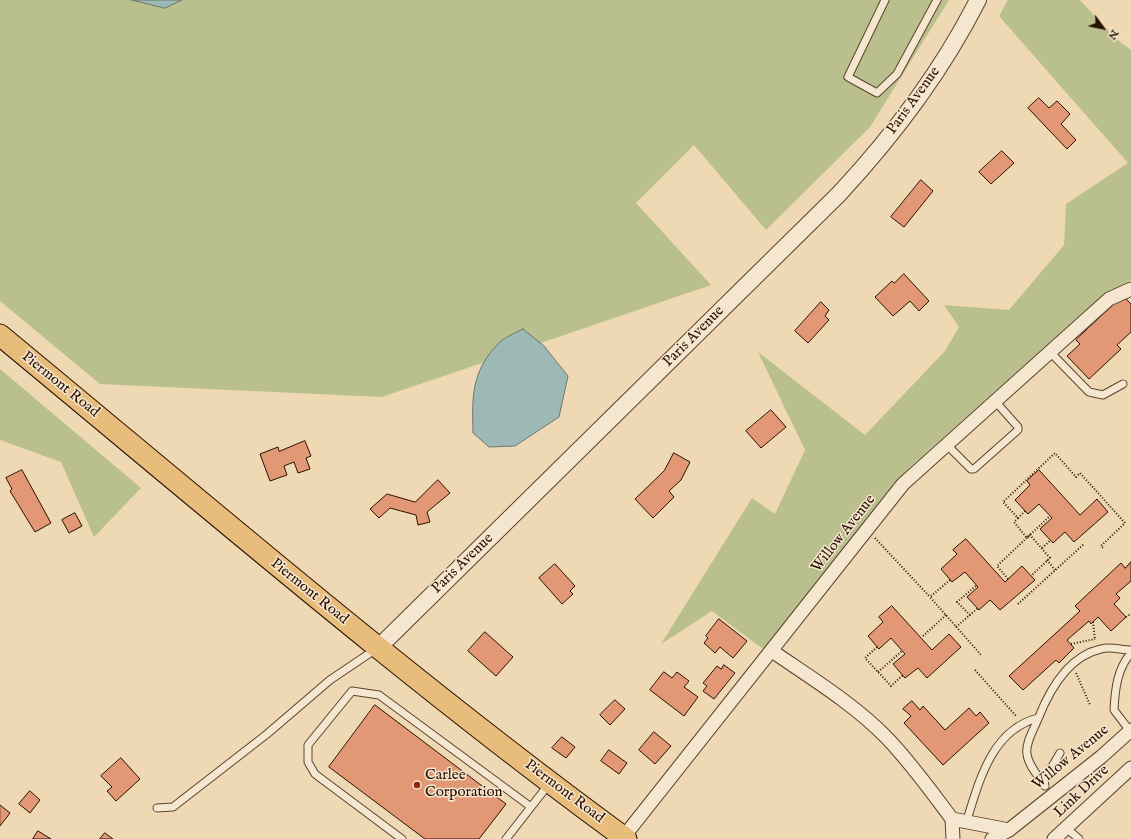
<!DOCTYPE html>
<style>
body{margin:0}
#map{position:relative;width:1131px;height:839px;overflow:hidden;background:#efd9b5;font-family:"IM FELL English",serif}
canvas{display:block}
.north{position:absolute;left:1083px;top:8px;width:40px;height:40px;-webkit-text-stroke:3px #f5e6cf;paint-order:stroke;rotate:123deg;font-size:11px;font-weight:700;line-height:16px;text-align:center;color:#2a1102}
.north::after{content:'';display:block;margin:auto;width:14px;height:18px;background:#2a1102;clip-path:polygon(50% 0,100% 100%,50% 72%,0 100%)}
</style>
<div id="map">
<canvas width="1131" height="839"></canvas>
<div class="north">N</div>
</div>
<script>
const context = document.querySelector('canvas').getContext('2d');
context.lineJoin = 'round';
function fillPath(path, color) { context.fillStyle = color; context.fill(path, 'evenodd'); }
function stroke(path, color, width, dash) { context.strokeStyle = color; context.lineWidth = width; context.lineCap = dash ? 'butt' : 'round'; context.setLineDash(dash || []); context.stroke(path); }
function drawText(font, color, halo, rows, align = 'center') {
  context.font = font + ' "IM FELL English",serif'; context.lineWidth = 3; context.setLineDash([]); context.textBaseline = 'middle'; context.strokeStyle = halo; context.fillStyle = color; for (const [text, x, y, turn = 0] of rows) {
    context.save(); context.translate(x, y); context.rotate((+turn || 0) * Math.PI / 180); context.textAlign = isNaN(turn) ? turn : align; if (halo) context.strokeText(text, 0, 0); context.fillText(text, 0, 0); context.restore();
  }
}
fillPath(new Path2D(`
 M 0,0 L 949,0 L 870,127 L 766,230 L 694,145 L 636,203 L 711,285 L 382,397 L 100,384 L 0,301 Z
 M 1008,0 L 1080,0 L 1115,38 L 1131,50 L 1131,280 L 1089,307 L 909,468 L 770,654 L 712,611 L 661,644 L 752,498 L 775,514 L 805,450 L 758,352 L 865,435 L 945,351 L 959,327 L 944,305 L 1009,310 L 1064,245 L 1066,204 L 1128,163 L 999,16 Z
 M 0,369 L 141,488 L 94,537 L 61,462 L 0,440 Z`), '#b9bf8d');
const water = new Path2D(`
 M 132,0 L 182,0 L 165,8 Z
 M 523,329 L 544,346 L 568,376 L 559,417 L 515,446 L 489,447 L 473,433 C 472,397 471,371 499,343 C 505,337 515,333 523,329 Z`);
fillPath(water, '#9cb9b6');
stroke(water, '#6e766e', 1);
const building = new Path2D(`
 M 1039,98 L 1049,108 L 1057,101 L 1070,114 L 1061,124 L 1076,140 L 1067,149 L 1028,108 Z
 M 1002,151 L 1014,163 L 991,184 L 979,172 Z
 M 921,180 L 933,191 L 904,227 L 891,217 Z
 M 904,274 L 929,301 L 919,311 L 910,301 L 893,316 L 875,297 L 892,281 L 894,283 Z
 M 1123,296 L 1131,304 L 1131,332 L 1117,345 L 1121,349 L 1089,379 L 1067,356 L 1080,344 L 1076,340 Z
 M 821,302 L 829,310 L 825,316 L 829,320 L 808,343 L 795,331 Z
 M 771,410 L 786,427 L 761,448 L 746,431 Z
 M 305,441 L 311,456 L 306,458 L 310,469 L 298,473 L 294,462 L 284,466 L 287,475 L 270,481 L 260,454 L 278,447 L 279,451 Z
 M 674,453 L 690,462 L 681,480 L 669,491 L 674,497 L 653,518 L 635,499 L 664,471 Z
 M 22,470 L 51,523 L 35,532 L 10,491 L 12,489 L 6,478 Z
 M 1039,470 L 1080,515 L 1097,499 L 1108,512 L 1074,542 L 1065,532 L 1053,543 L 1040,529 L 1052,518 L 1039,504 L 1028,514 L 1015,500 L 1030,485 L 1027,481 Z
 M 438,480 L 450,493 L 427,512 L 430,522 L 418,525 L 416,515 L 390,508 L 379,518 L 370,509 L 387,494 L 415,502 Z
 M 75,513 L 82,526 L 69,533 L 62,520 Z
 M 966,539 L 1005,582 L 1022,566 L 1035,580 L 1000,610 L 990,600 L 979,610 L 967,597 L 978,587 L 965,572 L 952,582 L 941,569 L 957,554 L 953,550 Z
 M 1131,562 L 1131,581 L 1116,594 L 1120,598 L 1114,604 L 1126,617 L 1111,631 L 1098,617 L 1091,624 L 1089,621 L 1067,640 L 1074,648 L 1059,663 L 1056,660 L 1023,690 L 1009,676 L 1080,611 L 1075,606 L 1121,563 L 1125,568 Z
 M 555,564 L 575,586 L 570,591 L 573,594 L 562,604 L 539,578 Z
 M 892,606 L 932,650 L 949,634 L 961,647 L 927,678 L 918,668 L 905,678 L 893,664 L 905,654 L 891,638 L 879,649 L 868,636 L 883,622 L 879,617 Z
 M 719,619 L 747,641 L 733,658 L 720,647 L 715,653 L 704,643 L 708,638 L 706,636 Z
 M 485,632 L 513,657 L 496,676 L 468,651 Z
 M 724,665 L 735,673 L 714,699 L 703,691 L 707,686 L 703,683 L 717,666 L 721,669 Z
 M 664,672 L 672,678 L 677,672 L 689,681 L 684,687 L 698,697 L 684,716 L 650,690 Z
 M 615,700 L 625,709 L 610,725 L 600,715 Z
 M 912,701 L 920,710 L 923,706 L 945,730 L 969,708 L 976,716 L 980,712 L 989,723 L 943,765 L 904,723 L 911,716 L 903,709 Z
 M 375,705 L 506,804 L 479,839 L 425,839 L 329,767 Z
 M 654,732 L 671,746 L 655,764 L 639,750 Z
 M 562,737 L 575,747 L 566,758 L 552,748 Z
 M 609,750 L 627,763 L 619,774 L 601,761 Z
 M 121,758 L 140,779 L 116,801 L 107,791 L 112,787 L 101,776 Z
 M 30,791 L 40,800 L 30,813 L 19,804 Z
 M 0,805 L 10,813 L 0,826 Z
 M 38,831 L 51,839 L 33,839 Z
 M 105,833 L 113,839 L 100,839 Z`);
fillPath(building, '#e29875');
stroke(building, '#2a1102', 1);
const service = new Path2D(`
 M 885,0 L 848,77 L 877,93 L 897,74 L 937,0
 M 1050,352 L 1089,392 L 1103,395 L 1123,384
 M 947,445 L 971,469 L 974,469 L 1018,430 L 1018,427 L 995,401
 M 1130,731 L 1114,710 C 1115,690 1117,669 1131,653
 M 1045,786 C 1039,777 1028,765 1027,754 C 1025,743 1034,729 1038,719 C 1049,691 1068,656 1101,649 C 1110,646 1121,650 1131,650
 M 1045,786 L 1044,780 L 1060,753
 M 157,808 L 173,807 L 267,734 L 330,680 L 376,649
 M 966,823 C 979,782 991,730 1038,718
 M 1066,828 L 1079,839
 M 402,839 L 315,774 L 308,762 L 308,745 L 352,691 L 379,695 L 531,807
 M 506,839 L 549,784`);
const minor = new Path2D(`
 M 772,651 C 811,678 854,704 887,738 C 911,763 931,791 952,819 L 1009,830
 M 952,819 L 953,839
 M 622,839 L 903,484 L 1109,299 L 1131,289
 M 992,839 L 1009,830 L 1101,757 L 1131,730
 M 1054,839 L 1131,768`);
const tertiary = new Path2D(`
 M 378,648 L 839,194 C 893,136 942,71 978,0`);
const primary = new Path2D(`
 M 0,335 C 207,506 410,681 626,839`);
stroke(service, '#5b432f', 9);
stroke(minor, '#5b432f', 15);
stroke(tertiary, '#5b432f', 18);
stroke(primary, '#2a1102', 23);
stroke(new Path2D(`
 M 1025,511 L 1018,518 L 1003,502 L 1055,453 L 1076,477 L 1080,473 L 1125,523 L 1101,546 L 1103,548
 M 1018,518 L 1014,522 L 1027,538 L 1030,535 L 1050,558 L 1031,576
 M 875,538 L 930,597
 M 1042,548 L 1051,540
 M 1047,560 L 1055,570
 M 1008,579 L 997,566 L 1050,516
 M 950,580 L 930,597 L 982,656
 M 1018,604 L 1084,544
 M 970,615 L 957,602 L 977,585
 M 1126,617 L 1131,614
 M 1093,622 L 1095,640
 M 956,627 L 978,608
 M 923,636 L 946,615
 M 1071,644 L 1095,639
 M 877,647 L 865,658 L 891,686 L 903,675
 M 975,670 L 1017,717
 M 878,672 L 902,651
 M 1076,673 L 1090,705`), '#2a1102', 2, [1, 2]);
stroke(service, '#f5e6cf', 7);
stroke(minor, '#f5e6cf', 13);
stroke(tertiary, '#f5e6cf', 16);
stroke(primary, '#e8bc7a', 21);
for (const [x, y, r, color] of [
 [417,785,4,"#8f2418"]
]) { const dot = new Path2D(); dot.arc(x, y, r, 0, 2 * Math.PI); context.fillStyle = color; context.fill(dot); stroke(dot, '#f5e6cf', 1.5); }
drawText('15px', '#2a1102', '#f5e6cf', [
 ["Paris Avenue",914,101,-54],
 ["Paris Avenue",694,337,-45],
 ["Piermont Road",60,385,39],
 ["Willow Avenue",844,534,-52],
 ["Paris Avenue",463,564,-44],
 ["Piermont Road",309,592,39],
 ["Willow Avenue",1071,758,-39],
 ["Piermont Road",564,792,37],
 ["Link Drive",1082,792,-43]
]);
drawText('15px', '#2a1102', '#f5e6cf', [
 ["Carlee",425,776],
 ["Corporation",425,793]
], 'left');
</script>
